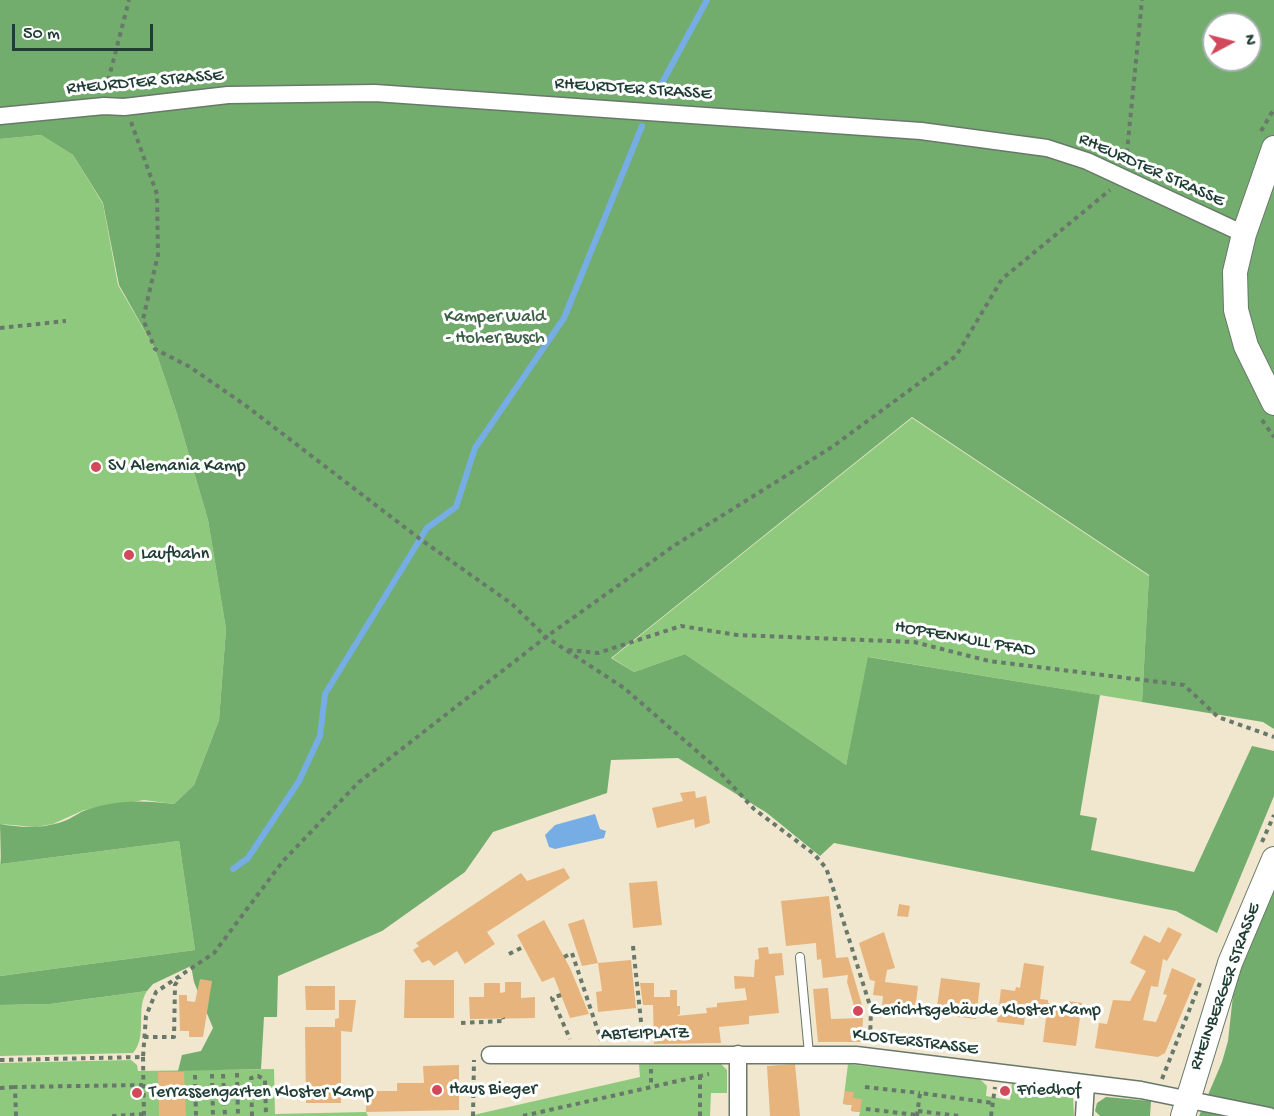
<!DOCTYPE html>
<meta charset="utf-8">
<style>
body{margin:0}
#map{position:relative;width:1274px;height:1116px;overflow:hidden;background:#f0e7ce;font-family:"Gochi Hand",sans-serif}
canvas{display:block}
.north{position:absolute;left:1202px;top:12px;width:60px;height:60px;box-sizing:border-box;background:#fff;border:2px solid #a5b1ae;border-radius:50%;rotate:83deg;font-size:16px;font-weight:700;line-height:24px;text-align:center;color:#1f3d34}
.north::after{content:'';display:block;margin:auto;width:21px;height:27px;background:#d1495b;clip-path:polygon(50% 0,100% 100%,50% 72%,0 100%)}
.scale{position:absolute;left:12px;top:24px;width:141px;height:27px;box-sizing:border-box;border:3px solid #1f3d34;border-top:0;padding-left:8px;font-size:18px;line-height:21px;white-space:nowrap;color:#1f3d34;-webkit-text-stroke:4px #fff;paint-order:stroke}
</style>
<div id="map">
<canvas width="1274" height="1116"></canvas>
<div class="north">N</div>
<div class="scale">50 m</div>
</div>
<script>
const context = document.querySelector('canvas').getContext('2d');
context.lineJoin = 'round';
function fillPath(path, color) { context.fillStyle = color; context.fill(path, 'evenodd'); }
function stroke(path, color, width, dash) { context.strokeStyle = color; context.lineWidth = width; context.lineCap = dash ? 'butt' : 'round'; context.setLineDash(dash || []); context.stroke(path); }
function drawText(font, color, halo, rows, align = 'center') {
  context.font = font + ' "Gochi Hand",sans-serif'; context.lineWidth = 6; context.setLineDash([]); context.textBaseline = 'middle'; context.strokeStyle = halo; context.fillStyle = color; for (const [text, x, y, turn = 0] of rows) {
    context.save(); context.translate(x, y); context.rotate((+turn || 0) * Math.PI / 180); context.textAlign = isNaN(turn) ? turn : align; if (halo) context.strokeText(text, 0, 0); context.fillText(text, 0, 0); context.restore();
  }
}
fillPath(new Path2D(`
 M 41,135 L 73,155 L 103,204 L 118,285 L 155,349 L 177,414 L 208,520 L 226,629 L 219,720 L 194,785 L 174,804 L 144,800 L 84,810 L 53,824 L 36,827 L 0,824 L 0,139 Z
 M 912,418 L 1149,576 L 1142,702 L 869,657 L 846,765 L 685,654 L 634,672 L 612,658 Z
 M 179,841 L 195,950 L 0,976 L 0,857 L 1,864 Z
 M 147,991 C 135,1009 148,1036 133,1053 L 0,1056 L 0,1005 L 50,1004 Z
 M 131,1060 L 137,1065 L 138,1071 L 274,1069 L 275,1114 L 366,1112 L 368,1116 L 0,1116 L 0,1063 Z
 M 720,1063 L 727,1070 L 727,1093 L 711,1093 L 710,1116 L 469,1116 L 640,1077 L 639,1064 Z
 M 848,1064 L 980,1079 L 987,1086 L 986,1096 L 1010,1100 L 1012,1083 L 1064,1089 L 1073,1095 L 1074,1116 L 859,1116 L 860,1112 L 851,1111 L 852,1105 L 843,1104 Z`), '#8fc97e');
fillPath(new Path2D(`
 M 0,0 L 1274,0 L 1274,729 L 1263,722 L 1142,702 L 1149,575 L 912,417 L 611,658 L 634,672 L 685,654 L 846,765 L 868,657 L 1100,695 L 1080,815 L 1097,818 L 1091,850 L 1194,872 L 1252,746 L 1274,751 L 1274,796 L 1217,933 L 1176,911 L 834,843 L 820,856 L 767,813 L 678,758 L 611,760 L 607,793 L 493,832 L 465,872 L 382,931 L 278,976 L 277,1017 L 264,1017 L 261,1069 L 178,1071 L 182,1055 L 201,1051 L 213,1028 L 194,982 L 191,966 L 153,984 L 147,991 L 50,1004 L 0,1005 L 0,976 L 195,950 L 179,841 L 1,864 L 0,824 C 23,828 47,829 69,819 C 75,816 80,812 86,810 C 116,800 143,800 174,804 L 194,785 L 219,720 L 226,629 L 208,520 L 177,414 L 155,349 L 119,285 L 103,203 L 73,155 L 41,135 L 0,139 ZM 1214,24 L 1250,24 L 1250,60 L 1214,60 Z
 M 1274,884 L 1274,1116 L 1199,1116 L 1222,1062 L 1228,1041 L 1234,986 Z
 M 1106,1097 L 1151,1101 L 1150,1116 L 1100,1116 L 1095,1111 L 1097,1103 Z`), '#73ad6d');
fillPath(new Path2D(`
 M 595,814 L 600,829 L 606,831 L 604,838 L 555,849 L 549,847 L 545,835 L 555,825 Z`), '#76ade5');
stroke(new Path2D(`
 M 656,94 L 707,0
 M 233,869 L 248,858 L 299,781 L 320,736 L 325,694 L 427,528 L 456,507 L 475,448 L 564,318 L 642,126`), '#76ade5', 6);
fillPath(new Path2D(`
 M 695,791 L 696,798 L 706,796 L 710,823 L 695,828 L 694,819 L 657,828 L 652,808 L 683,801 L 680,793 Z
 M 564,868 L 570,878 L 487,932 L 495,944 L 465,964 L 457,951 L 434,966 L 429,960 L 422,963 L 413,950 L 419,946 L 416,943 L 521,873 L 527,881 Z
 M 657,881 L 662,925 L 633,928 L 629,883 Z
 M 829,896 L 836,958 L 848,957 L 862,1005 L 854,1006 L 847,982 L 848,975 L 823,978 L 821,959 L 817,960 L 816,943 L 786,946 L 781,901 Z
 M 899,904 L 910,906 L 908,917 L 897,916 Z
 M 584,919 L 598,963 L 582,966 L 568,924 Z
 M 544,920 L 570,968 L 589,1014 L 570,1018 L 554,977 L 542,982 L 517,935 Z
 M 1168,927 L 1182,934 L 1167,961 L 1163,959 L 1158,987 L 1151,986 L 1143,1020 L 1156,1022 L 1167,995 L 1163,994 L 1172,968 L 1196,979 L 1165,1053 L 1158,1057 L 1095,1048 L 1099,1023 L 1107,1024 L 1113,1000 L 1130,1001 L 1146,971 L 1130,963 L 1144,935 L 1160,943 Z
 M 884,932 L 895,968 L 887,970 L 885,982 L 918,986 L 915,1011 L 882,1007 L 883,996 L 873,995 L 875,981 L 870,980 L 859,943 Z
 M 768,947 L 769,954 L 782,953 L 784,975 L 775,976 L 779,1013 L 749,1016 L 749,1024 L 719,1027 L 721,1043 L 654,1044 L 653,1005 L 643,1005 L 640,983 L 654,983 L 654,997 L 670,997 L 670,990 L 677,990 L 677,1006 L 680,1006 L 680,1014 L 677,1016 L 707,1013 L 706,1008 L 717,1007 L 717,1003 L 747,1000 L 745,988 L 735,989 L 734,976 L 754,977 L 755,960 L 759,959 L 758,948 Z
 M 631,960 L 636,1008 L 598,1012 L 596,992 L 602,991 L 598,963 Z
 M 1024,963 L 1044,966 L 1040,999 L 1048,1000 L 1048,1003 L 1067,1006 L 1067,1001 L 1082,1003 L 1076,1046 L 1043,1042 L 1046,1018 L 1025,1015 L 1024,1025 L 997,1022 L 1001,989 L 1015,991 L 1016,987 L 1020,988 Z
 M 941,978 L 980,983 L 976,1019 L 936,1014 Z
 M 200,979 L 212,981 L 203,1037 L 189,1037 L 189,1031 L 180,1031 L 179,995 L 187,995 L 187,1001 L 195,1002 Z
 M 405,980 L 454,980 L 454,1018 L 404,1018 Z
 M 505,982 L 521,982 L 521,998 L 535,997 L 535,1018 L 470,1019 L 469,997 L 484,997 L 484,983 L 500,983 L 500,993 L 505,992 Z
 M 305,986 L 335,986 L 335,1010 L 306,1010 Z
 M 828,988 L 831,1019 L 863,1018 L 862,1042 L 818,1042 L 813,989 Z
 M 339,1000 L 356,1000 L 352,1032 L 341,1031 L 341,1103 L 306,1103 L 305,1027 L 335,1027 L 335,1019 L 339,1018 Z
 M 795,1064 L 800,1116 L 770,1116 L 767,1066 Z
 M 459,1065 L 459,1110 L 366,1112 L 366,1091 L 397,1091 L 397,1083 L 424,1083 L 423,1066 Z
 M 158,1072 L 184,1072 L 186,1116 L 159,1116 Z
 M 845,1091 L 854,1092 L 853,1098 L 862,1099 L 860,1112 L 851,1111 L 852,1105 L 843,1104 Z`), '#e6b47c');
const service = new Path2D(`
 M 800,957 L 809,1054`);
const minor = new Path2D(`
 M 0,116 L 104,106 L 124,107 L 228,95 L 375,93 L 921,131 L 1047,148 L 1087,161 L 1244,234
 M 738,1054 L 738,1116
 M 490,1055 L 856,1055 L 1141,1090 L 1269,1116
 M 1084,1116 L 1086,1084`);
const secondary = new Path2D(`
 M 1274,148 L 1244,234 L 1235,272 L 1236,310 L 1246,346 L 1274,403
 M 1183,1116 L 1230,963 L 1274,859`);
stroke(service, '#68786a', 10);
stroke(minor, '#68786a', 19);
stroke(secondary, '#68786a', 26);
stroke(new Path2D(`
 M 106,89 L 129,0
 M 131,122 L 157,194 L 158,255 L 143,319 L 155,349 L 190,367 L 245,405 L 420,539 L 512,604 L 546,637 L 624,688 L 714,766 L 754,809 L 814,854 L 826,868 L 832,885 L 871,1009 L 870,1041
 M 1261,131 L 1274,109
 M 1126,162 L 1142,0
 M 0,328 L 66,321
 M 1262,420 L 1274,437
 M 568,650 L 598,653 L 681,626 L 737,635 L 914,642 L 989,661 L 1184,685 L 1218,717 L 1274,737
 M 1262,842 L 1274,815
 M 633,946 L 643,1040
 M 509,954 L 523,947
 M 564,957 L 572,953 L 601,1040
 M 561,995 L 552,998 L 570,1039
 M 461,1023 L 504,1021 L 503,1018
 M 144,1037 L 174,1037 L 175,985 L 180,977
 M 143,1057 L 144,1116
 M 0,1060 L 143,1057 L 146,1016 L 156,992 L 214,953 L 283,861 L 359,782 L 546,637 L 675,545 L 832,447 L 956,356 L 1002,279 L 1110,190
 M 651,1069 L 651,1087
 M 237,1073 L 238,1116
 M 212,1074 L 213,1116
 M 223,1074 L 225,1116
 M 195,1075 L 196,1116
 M 1162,1079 L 1200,983
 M 865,1087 L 920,1093
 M 0,1088 L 15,1087
 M 866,1109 L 917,1115
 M 918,1111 L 959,1116
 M 16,1116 L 15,1087 L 143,1085
 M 112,1116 L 144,1114
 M 252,1116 L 251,1078 L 258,1076 L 265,1080 L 266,1116
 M 473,1116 L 474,1060
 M 523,1116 L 709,1074
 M 700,1116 L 700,1075
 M 917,1116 L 920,1093 L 993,1103
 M 991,1116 L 995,1087`), '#68786a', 4, [4.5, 4.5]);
stroke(service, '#fff', 8);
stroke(minor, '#fff', 16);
stroke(secondary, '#fff', 24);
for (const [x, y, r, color] of [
 [96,467,6,"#d1495b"],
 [129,555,6,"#d1495b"],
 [858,1011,6,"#d1495b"],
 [437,1090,6,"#d1495b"],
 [1005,1091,6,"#d1495b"],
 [137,1093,6,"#d1495b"]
]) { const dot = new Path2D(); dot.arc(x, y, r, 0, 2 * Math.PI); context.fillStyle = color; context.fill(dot); stroke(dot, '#fff', 2); }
drawText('18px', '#1f3d34', '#fff', [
 ["RHEURDTER STRASSE",145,83,-5],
 ["RHEURDTER STRASSE",633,90,4],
 ["RHEURDTER STRASSE",1151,171,24],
 ["HOPFENKULL PFAD",965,640,10],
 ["RHEINBERGER STRASSE",1226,987,-70],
 ["ABTEIPLATZ",645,1035,-1],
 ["KLOSTERSTRASSE",915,1043,7]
]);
drawText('18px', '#3b6046', '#fff', [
 ["Kamper Wald",495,318],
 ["- Hoher Busch",495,339]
]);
drawText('18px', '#1f3d34', '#fff', [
 ["SV Alemania Kamp",108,467],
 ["Laufbahn",141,555],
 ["Gerichtsgebäude Kloster Kamp",870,1011],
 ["Haus Bieger",449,1090],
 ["Friedhof",1017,1091],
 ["Terrassengarten Kloster Kamp",149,1093]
], 'left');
</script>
